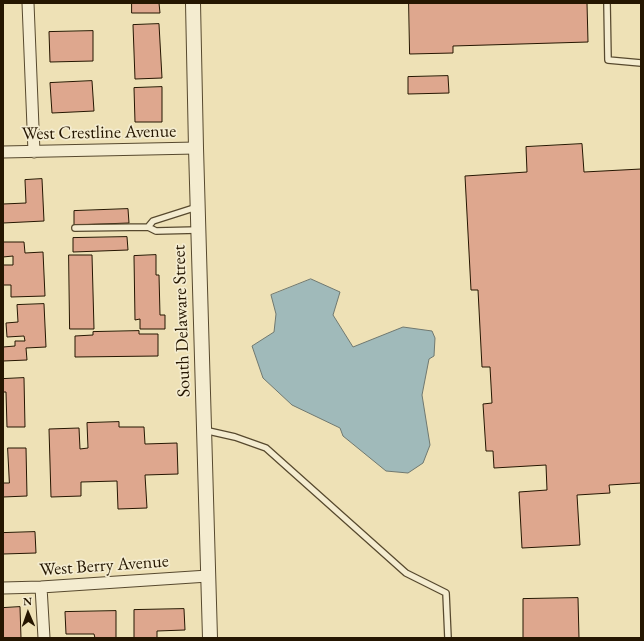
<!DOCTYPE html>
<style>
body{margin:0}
#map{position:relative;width:644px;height:641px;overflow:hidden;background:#eee1b6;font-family:"EB Garamond",serif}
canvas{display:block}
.frame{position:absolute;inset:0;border:4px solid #251601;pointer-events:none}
.north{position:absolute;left:8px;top:593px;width:40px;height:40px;-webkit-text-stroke:3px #f4ecd0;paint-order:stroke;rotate:358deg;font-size:11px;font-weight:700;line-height:16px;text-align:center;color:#251601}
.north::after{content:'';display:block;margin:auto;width:14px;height:18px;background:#251601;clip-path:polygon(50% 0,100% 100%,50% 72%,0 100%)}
</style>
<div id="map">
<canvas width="644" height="641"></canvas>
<div class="frame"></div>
<div class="north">N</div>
</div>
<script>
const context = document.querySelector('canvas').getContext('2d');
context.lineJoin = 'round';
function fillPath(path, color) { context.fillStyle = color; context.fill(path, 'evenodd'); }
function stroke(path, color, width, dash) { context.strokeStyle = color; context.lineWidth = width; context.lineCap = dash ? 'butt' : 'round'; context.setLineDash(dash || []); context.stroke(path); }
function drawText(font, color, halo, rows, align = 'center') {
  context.font = font + ' "EB Garamond",serif'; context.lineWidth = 3.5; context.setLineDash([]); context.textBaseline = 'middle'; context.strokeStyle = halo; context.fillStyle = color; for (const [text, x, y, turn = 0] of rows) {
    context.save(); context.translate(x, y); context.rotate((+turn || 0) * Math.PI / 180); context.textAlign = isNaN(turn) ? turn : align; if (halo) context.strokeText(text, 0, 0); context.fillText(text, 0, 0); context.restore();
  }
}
const water = new Path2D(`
 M 311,279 L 340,292 L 333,315 L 353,347 L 403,327 L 432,331 L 435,338 L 434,356 L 429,359 L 422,395 L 430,445 L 423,463 L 408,473 L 386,471 L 343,436 L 340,428 L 292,405 L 263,378 L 252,346 L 274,332 L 276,314 L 271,295 Z`);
fillPath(water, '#a0baba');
stroke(water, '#6f7870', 1);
const building = new Path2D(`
 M 132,3 L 159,3 L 160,13 L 132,13 Z
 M 409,3 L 587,3 L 588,42 L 453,46 L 453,53 L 410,54 Z
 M 159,24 L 162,78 L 135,79 L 133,25 Z
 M 93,31 L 93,61 L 50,62 L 49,32 Z
 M 448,76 L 449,93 L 408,94 L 408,77 Z
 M 92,81 L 94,111 L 52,113 L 50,83 Z
 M 162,87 L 162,122 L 135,122 L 134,88 Z
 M 582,144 L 584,172 L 641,169 L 641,483 L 609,485 L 610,493 L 577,495 L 580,545 L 522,548 L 519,492 L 547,490 L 546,465 L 494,468 L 493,451 L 486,451 L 483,404 L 492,403 L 490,367 L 482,367 L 478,290 L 471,290 L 465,176 L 527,172 L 526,147 Z
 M 42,179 L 44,221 L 3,223 L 3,204 L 26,203 L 25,180 Z
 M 128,209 L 129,223 L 74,225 L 74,211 Z
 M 127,237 L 128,250 L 73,252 L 73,238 Z
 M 3,242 L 24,242 L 25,253 L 43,252 L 45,296 L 11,297 L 11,285 L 3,285 L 3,265 L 13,265 L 13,256 L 3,257 Z
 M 69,255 L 92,255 L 94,329 L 70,329 Z
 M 156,255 L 156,275 L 159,275 L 160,315 L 165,315 L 165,329 L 140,329 L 140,319 L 135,320 L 134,256 Z
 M 44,304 L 46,347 L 26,348 L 27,360 L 3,361 L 3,347 L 15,346 L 15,341 L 25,341 L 24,336 L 7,337 L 6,323 L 18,322 L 17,305 Z
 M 139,331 L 139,334 L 158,334 L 158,356 L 75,357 L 75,336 L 93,335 L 93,332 Z
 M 24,378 L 25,427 L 7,427 L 6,392 L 3,392 L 3,379 Z
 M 119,422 L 119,427 L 144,427 L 145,444 L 177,443 L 178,474 L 145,475 L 147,508 L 118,509 L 117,481 L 81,482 L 81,496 L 51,497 L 49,429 L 79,428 L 80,449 L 88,448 L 87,423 Z
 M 8,448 L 26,448 L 27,496 L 3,497 L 3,483 L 9,483 Z
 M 35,532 L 36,553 L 3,554 L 3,533 Z
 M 578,598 L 579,638 L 523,638 L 523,599 Z
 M 20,607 L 21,638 L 3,638 L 3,608 Z
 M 184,609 L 185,630 L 157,631 L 157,638 L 134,638 L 134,610 Z
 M 116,611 L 116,638 L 95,638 L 94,634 L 66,634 L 65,612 Z`);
fillPath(building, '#dea78e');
stroke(building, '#251601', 1);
const service = new Path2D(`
 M 607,3 L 608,60 L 641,63
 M 197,207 L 153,221 L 148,227 L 156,231 L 198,230
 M 75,228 L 148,227
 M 204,430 L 235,437 L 266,448 L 406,573 L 446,593 L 448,638`);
const minor = new Path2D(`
 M 28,3 L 34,152
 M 3,152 L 196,148
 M 41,587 L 44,638
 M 3,588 L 41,587 L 208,576`);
const tertiary = new Path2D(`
 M 193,3 L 196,148 L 210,638`);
stroke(service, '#57492e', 8);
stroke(minor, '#57492e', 13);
stroke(tertiary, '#57492e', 16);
stroke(service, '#f4ecd0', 5.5);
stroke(minor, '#f4ecd0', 11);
stroke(tertiary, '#f4ecd0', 14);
drawText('18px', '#251601', '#f4ecd0', [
 ["West Crestline Avenue",99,133,-1],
 ["South Delaware Street",182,321,-92],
 ["West Berry Avenue",104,566,-4]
]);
</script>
